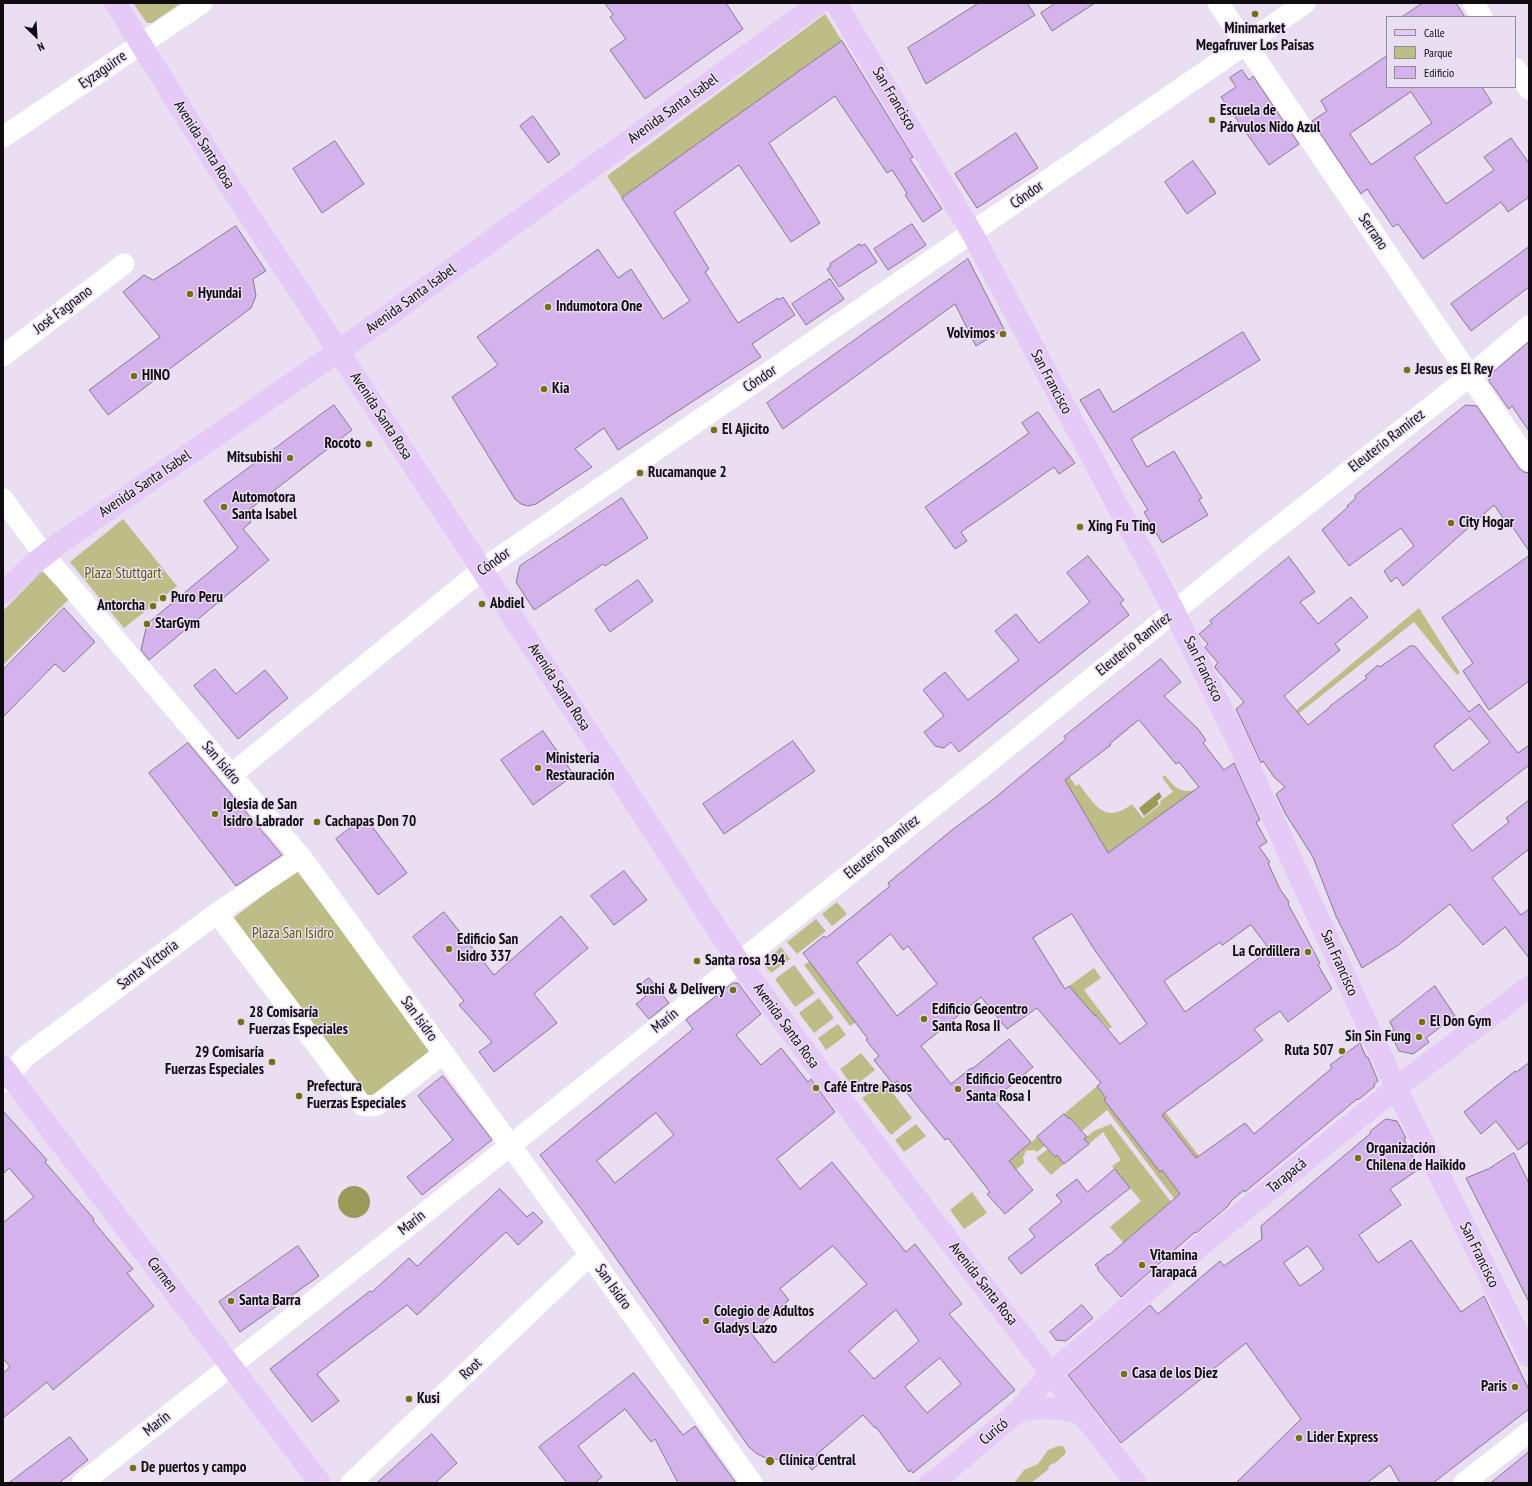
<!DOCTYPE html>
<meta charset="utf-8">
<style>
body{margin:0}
#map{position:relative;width:1532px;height:1486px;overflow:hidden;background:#eadff2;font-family:"PT Sans Narrow",sans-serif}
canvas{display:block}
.frame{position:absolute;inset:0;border:4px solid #0f0b11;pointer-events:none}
.legend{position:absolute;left:1386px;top:16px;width:130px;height:72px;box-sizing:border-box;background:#eadff2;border:1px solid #928a98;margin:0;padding:5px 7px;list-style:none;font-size:12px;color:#0f0b11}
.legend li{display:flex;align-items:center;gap:8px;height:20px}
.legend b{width:20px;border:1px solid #928a98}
.north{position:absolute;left:16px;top:16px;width:40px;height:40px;-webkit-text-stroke:3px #eadff2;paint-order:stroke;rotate:155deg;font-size:11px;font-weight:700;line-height:16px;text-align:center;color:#0f0b11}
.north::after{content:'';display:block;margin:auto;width:14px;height:18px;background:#0f0b11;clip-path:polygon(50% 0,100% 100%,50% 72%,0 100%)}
</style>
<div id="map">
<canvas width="1532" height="1486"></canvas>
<div class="frame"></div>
<ul class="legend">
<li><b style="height:5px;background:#e5caf7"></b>Calle</li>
<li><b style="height:11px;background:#bcbd87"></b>Parque</li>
<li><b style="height:11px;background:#d4b2ec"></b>Edificio</li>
</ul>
<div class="north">N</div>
</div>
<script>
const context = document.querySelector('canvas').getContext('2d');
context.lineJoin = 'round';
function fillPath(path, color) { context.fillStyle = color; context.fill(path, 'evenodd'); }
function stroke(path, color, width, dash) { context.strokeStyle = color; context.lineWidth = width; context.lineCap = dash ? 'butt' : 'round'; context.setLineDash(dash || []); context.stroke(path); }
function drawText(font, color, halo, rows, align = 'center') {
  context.font = font + ' "PT Sans Narrow",sans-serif'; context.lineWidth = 3; context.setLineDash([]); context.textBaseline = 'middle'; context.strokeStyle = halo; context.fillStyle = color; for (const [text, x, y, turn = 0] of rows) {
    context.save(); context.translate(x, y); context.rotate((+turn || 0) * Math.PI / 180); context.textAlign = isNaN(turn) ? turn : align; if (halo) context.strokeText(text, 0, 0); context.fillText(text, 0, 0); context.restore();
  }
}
fillPath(new Path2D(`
 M 133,3 L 181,3 L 152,23 L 147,23 Z
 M 825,14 L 842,41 L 622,198 L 607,176 Z
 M 123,519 L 177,586 L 124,628 L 70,562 Z
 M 42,571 L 69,599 L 3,665 L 3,611 Z
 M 1419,608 L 1460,673 L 1457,675 L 1414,622 L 1254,749 L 1253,746 Z
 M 1068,775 L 1076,786 L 1079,784 C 1095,805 1105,825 1132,804 L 1143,818 L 1161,804 L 1160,801 L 1173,792 L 1162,777 L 1165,775 C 1173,786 1180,794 1195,790 L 1108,853 L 1064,778 Z
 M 296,870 L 435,1053 L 372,1101 L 231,920 Z
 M 837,902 L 847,914 L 832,926 L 822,914 Z
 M 816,919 L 826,931 L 797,954 L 787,942 Z
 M 781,947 L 790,959 L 771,973 L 763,963 Z
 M 810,961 L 856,1022 L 850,1026 L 804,965 Z
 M 794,965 L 815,993 L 795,1007 L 775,979 Z
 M 1094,968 L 1101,978 L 1084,990 L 1112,1027 L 1109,1029 L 1097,1015 L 1095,1016 L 1069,986 Z
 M 819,998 L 834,1018 L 814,1033 L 799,1013 Z
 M 838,1024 L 846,1035 L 826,1050 L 818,1038 Z
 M 861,1053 L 875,1070 L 853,1087 L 840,1069 Z
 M 884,1082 L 912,1118 L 891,1135 L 862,1098 Z
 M 1097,1086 L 1172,1183 L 1185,1191 L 1176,1201 L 1107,1110 L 1082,1131 L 1071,1118 L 1069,1119 L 1064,1114 Z
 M 1153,1096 L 1209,1169 L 1209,1170 L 1187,1150 L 1189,1149 L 1184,1142 L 1182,1144 L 1171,1130 L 1173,1128 L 1168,1122 L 1166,1123 L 1153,1106 Z
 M 916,1124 L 926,1136 L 904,1152 L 895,1140 Z
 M 1111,1124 L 1171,1202 L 1165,1207 L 1167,1209 C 1155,1213 1149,1221 1141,1231 L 1139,1229 L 1128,1238 L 1125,1245 L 1110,1227 L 1141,1201 L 1112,1166 L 1121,1160 L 1103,1132 L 1089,1144 L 1084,1139 L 1094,1131 Z
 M 1040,1135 L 1047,1144 L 1037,1152 L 1034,1150 L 1026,1151 L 1023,1157 L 1024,1163 L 1016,1170 L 1006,1163 Z
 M 1048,1149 L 1054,1157 L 1057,1155 L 1064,1164 L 1051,1175 L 1036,1158 Z
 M 972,1192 L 987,1213 L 964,1229 L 950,1210 Z
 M 1058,1446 L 1063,1446 L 1066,1451 L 1065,1454 L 1054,1464 L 1053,1463 L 1048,1467 L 1049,1469 L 1031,1483 L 1014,1483 L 1024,1470 L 1038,1464 L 1048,1450 Z`), '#bcbd87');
fillPath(new Path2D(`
 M 1159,792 L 1162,797 L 1157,801 L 1159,804 L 1144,816 L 1139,808 Z
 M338 1202a16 16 0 1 1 32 0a16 16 0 1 1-32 0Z`), '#9b9b59');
const building = new Path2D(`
 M 605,3 L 726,3 L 743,29 L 645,99 L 610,50 L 626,39 L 610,17 L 613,15 Z
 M 979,3 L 1027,3 L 1035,15 L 926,84 L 908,48 Z
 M 1056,3 L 1095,3 L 1052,31 L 1041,13 Z
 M 1423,3 L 1456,3 L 1465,17 L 1402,17 Z
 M 842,41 L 913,157 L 910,159 L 942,209 L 923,222 L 905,195 L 907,193 L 892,170 L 887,173 L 835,96 L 769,143 L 820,223 L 791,242 L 739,165 L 674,212 L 709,269 L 705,272 L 738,323 L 778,298 L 779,300 L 783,297 L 795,315 L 752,344 L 761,357 L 618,450 L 604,428 L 575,449 L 592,467 L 536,504 L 528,506 L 521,504 L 515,499 L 452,397 L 498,365 L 477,337 L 598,249 L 618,278 L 631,269 L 663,319 L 690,301 L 622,198 Z
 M 1387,56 L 1387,87 L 1482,87 L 1492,103 L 1414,157 L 1446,204 L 1494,170 L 1484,157 L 1511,138 L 1529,163 L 1529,197 L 1508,212 L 1501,202 L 1423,259 L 1398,224 L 1393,227 L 1367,189 L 1361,194 L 1312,121 L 1327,111 L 1321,101 ZM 1411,92 L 1432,123 L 1371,165 L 1350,134 Z
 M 1242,70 L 1249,80 L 1253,76 L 1299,144 L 1269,165 L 1221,97 L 1236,87 L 1230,78 Z
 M 533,116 L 560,154 L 548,163 L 520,126 Z
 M 1016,133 L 1038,168 L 977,208 L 955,174 Z
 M 335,141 L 364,184 L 322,213 L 293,169 Z
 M 1193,161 L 1216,193 L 1187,214 L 1165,182 Z
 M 912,224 L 926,245 L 888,270 L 874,249 Z
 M 236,226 L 266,271 L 253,279 L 256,296 L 251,308 L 108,415 L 89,390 L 160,337 L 123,292 L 144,275 L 153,280 Z
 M 860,244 L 861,246 L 865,244 L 877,262 L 839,287 L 827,269 L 831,266 L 830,264 Z
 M 1529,247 L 1529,287 L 1471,331 L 1451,304 Z
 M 968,259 L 1004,329 L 976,346 L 955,304 L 783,429 L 767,403 Z
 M 830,279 L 844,299 L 806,325 L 792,304 Z
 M 1243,332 L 1260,360 L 1131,439 L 1147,467 L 1174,451 L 1202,498 L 1199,500 L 1208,515 L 1162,543 L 1144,512 L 1148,510 L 1080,400 L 1099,389 L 1113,412 Z
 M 1529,342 L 1529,431 L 1512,406 L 1509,409 L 1489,381 L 1490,375 Z
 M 334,405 L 352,430 L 245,513 L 251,522 L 243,529 L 269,560 L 149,660 L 141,650 L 147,624 L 238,548 L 204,501 Z
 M 1466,405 L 1477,406 L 1519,468 L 1524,472 L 1529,473 L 1529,551 L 1510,523 L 1508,525 L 1494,505 L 1403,586 L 1397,577 L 1391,582 L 1384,571 L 1414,546 L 1401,528 L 1349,566 L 1322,530 L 1348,507 L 1347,506 L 1356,498 L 1355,496 Z
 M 1038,412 L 1075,463 L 1059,474 L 1054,467 L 961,532 L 967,541 L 955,549 L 925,507 L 1029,433 L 1022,423 Z
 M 622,498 L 648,538 L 605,566 L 603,564 L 534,610 L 516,582 L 520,566 Z
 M 1088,556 L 1124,600 L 1120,603 L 1129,615 L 959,752 L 951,742 L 944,748 L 935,746 L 924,732 L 944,716 L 923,690 L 945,672 L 968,700 L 1019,660 L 995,631 L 1016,614 L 1039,643 L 1090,602 L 1067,573 Z
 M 1529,556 L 1529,681 L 1489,710 L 1463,671 L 1473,663 L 1442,618 Z
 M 1289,557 L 1315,592 L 1300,602 L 1318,624 L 1351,597 L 1368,617 L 1335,644 L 1340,650 L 1284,696 L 1308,725 L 1330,707 L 1330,706 L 1367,678 L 1365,676 L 1378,665 L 1380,667 L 1410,646 L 1415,646 L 1469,712 L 1479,704 L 1518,753 L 1529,745 L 1529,765 L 1452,825 L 1472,851 L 1509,822 L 1506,818 L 1529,800 L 1529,849 L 1492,878 L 1521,915 L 1529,909 L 1529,958 L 1505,927 L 1483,945 L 1450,904 L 1397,946 L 1362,968 L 1336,916 L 1313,857 L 1285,813 L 1276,794 L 1285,787 L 1274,777 L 1263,761 L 1261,763 L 1236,709 L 1244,702 L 1216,669 L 1215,666 L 1218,663 L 1206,649 L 1205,647 L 1208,644 L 1199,634 L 1212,623 L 1210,621 ZM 1470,718 L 1490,742 L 1453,771 L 1434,746 Z
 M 638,580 L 653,601 L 610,632 L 595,610 Z
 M 64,608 L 95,642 L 64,672 L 55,664 L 3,717 L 3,670 Z
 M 1161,659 L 1181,682 L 1164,696 L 1198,729 L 1206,740 L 1203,743 L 1224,770 L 1234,763 L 1260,820 L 1256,822 L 1267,842 L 1259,847 L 1270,862 L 1268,863 L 1280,889 L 1289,902 L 1288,904 L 1320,963 L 1318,965 L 1332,989 L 1288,1022 L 1280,1011 L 1254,1029 L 1263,1040 L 1162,1115 L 1196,1158 L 1245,1123 L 1254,1134 L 1332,1068 L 1330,1065 L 1360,1043 L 1366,1057 L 1368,1057 L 1378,1081 L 1374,1084 L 1375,1086 L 1358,1100 L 1357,1099 L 1245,1192 L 1244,1190 L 1231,1201 L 1228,1206 L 1220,1213 L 1196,1233 L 1195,1232 L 1121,1297 L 1097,1269 L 1099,1268 L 1095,1265 L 1108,1254 L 1109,1255 L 1180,1194 L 1162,1170 L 1160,1172 L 1104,1100 L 1106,1098 L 1097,1086 L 1101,1083 L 1037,1008 L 1007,1029 L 981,997 L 921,1046 L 951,1084 L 971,1068 L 972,1069 L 1009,1039 L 1033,1067 L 994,1099 L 1031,1142 L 1009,1161 L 1033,1190 L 1005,1214 L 987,1194 L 990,1192 L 948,1138 L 945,1140 L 897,1081 L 893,1084 L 874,1060 L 879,1056 L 866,1040 L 868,1039 L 803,953 L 824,936 L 826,938 L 890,886 L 888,883 L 952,830 L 991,801 L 1066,739 L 1064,737 ZM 1139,720 L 1176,764 L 1179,762 L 1199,787 L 1108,853 L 1065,780 L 1111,745 L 1110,744 ZM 1072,914 L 1094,949 L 1147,1024 L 1120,1044 L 1096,1015 L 1095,1016 L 1069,986 L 1065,989 L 1033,938 ZM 1251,925 L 1270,950 L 1185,1012 L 1164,981 L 1220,942 L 1222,945 ZM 891,934 L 903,950 L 908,946 L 937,984 L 897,1016 L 857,963 Z
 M 215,669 L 236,694 L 265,670 L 288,698 L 238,739 L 194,686 Z
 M 543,731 L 574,775 L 533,805 L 501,760 Z
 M 793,741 L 815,771 L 724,834 L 703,804 Z
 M 188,743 L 282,855 L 236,886 L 149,773 Z
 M 365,817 L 407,873 L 378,895 L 336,839 Z
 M 624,871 L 647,900 L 614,925 L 591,896 Z
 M 444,912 L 494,975 L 561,916 L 588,948 L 534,994 L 557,1023 L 494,1072 L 479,1052 L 492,1042 L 459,1005 L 464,1001 L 413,937 Z
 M 649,978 L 669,1003 L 649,1019 L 636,1004 L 646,996 L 638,987 Z
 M 733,983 L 738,983 L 761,1014 L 736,1035 L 761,1065 L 781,1048 L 808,1082 L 811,1079 L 835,1112 L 777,1159 L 800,1189 L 832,1162 L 906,1252 L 915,1244 L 962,1304 L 949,1314 L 1015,1390 L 913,1473 L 911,1470 L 909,1472 L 876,1427 L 875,1428 L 863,1415 L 816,1455 L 822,1461 L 812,1470 L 806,1463 L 766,1458 L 757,1454 L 749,1447 L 582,1210 L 540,1155 L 693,1029 L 686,1020 ZM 656,1113 L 674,1135 L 615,1183 L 597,1161 ZM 833,1246 L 867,1284 L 774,1363 L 751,1333 L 789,1300 L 780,1289 ZM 896,1310 L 919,1341 L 874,1379 L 849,1351 ZM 940,1358 L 961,1384 L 927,1413 L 905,1387 Z
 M 1435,986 L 1455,1016 L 1426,1038 L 1429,1042 L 1413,1054 L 1399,1051 L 1390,1032 L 1394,1030 L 1390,1022 Z
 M 1529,1063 L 1529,1142 L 1518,1150 L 1496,1121 L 1481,1134 L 1464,1112 L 1515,1071 L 1516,1072 Z
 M 443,1076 L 492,1140 L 422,1195 L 407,1177 L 453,1140 L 418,1096 Z
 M 3,1111 L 47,1160 L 45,1162 L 94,1219 L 93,1221 L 133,1269 L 127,1273 L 154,1306 L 53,1390 L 47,1382 L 3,1418 L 3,1373 L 10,1367 L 3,1358 L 3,1223 L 34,1197 L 9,1168 L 3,1174 Z
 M 1064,1114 L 1069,1119 L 1070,1118 L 1087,1137 L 1084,1139 L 1089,1144 L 1064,1164 L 1057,1155 L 1055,1157 L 1037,1137 Z
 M 1386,1119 L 1397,1121 L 1406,1138 L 1404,1139 L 1419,1169 L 1390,1189 L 1401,1205 L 1359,1235 L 1378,1263 L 1411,1240 L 1461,1312 L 1484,1296 L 1529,1390 L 1529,1409 L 1433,1483 L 1400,1483 L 1390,1465 L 1367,1483 L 1236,1483 L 1301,1419 L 1246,1343 L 1121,1443 L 1068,1375 L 1150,1305 L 1158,1314 L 1220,1261 L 1224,1266 L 1262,1239 L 1261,1226 L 1371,1133 L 1370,1132 ZM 1308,1246 L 1324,1269 L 1300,1286 L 1284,1263 Z
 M 1514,1153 L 1529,1183 L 1529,1302 L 1466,1178 L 1488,1169 Z
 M 1115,1169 L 1130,1188 L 1021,1274 L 1008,1258 L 1035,1237 L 1029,1229 L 1062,1202 L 1056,1195 L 1077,1179 L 1087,1192 Z
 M 500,1189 L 527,1217 L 533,1212 L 543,1222 L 518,1245 L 506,1232 L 417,1315 L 407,1305 L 317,1374 L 339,1401 L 312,1422 L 270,1369 L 370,1291 L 372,1292 L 409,1258 L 417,1266 Z
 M 298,1246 L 319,1276 L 240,1332 L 219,1302 Z
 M 1082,1305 L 1093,1318 L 1066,1341 L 1056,1340 L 1050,1332 Z
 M 634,1373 L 683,1435 L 695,1426 L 736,1483 L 678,1483 L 655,1439 L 651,1442 L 625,1409 L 578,1446 L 602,1477 L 595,1483 L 567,1483 L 539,1447 Z
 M 432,1434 L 457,1463 L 435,1483 L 377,1483 Z
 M 70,1437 L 88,1460 L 59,1483 L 9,1483 Z
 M 1529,1452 L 1529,1483 L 1491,1483 Z`);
fillPath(building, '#d4b2ec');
stroke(building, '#847a8b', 1);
stroke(new Path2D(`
 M 1218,3 L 1470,376 L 1529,461
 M 1473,3 L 1482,17
 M 1515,68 L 1529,89
 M 3,137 L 202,3
 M 3,356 L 124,264
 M 3,499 L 44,555 L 301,857 L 590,1255 L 752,1483
 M 231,775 L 483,569 L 1305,3
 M 217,913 L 362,1105 L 369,1106 L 377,1105 L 444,1053
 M 3,1082 L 26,1056 L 217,913 L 301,857
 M 82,1483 L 511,1145 L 979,770 L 1262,540 L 1470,376 L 1529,326
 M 351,1483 L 590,1255
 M 1464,1483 L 1529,1432`), '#fff', 21);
stroke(new Path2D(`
 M 115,3 L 217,166 L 739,962 C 869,1138 1002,1311 1136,1483
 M 836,3 L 972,233 L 1174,611 L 1242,751 L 1396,1088 L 1529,1356
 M 3,593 L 32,565 L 64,540 L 339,351 L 819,3
 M 3,1067 L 320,1483
 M 1017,1412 C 1040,1405 1061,1407 1084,1415
 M 930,1483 L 939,1478 L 1017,1412 L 1051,1373 L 1200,1246 L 1396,1088 L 1529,987`), '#e5caf7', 22);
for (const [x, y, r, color] of [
 [1255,14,4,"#727115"],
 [1212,120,4,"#727115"],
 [190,294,4,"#727115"],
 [548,307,4,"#727115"],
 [1003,334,4,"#727115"],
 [1407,370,4,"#727115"],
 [134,376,4,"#727115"],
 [544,389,4,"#727115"],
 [714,430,4,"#727115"],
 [369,444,4,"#727115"],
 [290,458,4,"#727115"],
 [640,473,4,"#727115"],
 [224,507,4,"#727115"],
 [1451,523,4,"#727115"],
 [1080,527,4,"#727115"],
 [163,598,4,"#727115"],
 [482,604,4,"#727115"],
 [153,606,4,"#727115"],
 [147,624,4,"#727115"],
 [538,768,4,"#727115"],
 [215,814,4,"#727115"],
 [317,822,4,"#727115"],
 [449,949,4,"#727115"],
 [1308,952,4,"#727115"],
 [697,961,4,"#727115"],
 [733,990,4,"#727115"],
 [924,1019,4,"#727115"],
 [241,1022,4,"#727115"],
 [1422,1022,4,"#727115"],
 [1419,1037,4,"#727115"],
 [1342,1051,4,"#727115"],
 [272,1062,4,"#727115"],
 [816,1088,4,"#727115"],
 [958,1089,4,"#727115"],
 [299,1096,4,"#727115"],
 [1358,1158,4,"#727115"],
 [1142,1265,4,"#727115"],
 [231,1301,4,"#727115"],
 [706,1321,4,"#727115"],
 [1124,1374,4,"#727115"],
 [1515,1387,4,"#727115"],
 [409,1399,4,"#727115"],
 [1299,1438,4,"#727115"],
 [770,1461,5,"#727115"],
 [133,1468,4,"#727115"]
]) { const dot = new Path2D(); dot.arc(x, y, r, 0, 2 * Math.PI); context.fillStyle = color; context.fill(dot); stroke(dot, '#eadff2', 1.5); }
drawText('bold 15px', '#0f0b11', '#eadff2', [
 ["Minimarket",1255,29,"center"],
 ["Megafruver Los Paisas",1255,46,"center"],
 ["Escuela de",1220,111],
 ["Párvulos Nido Azul",1220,128],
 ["Hyundai",198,294],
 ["Indumotora One",556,307],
 ["Volvimos",995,334,"right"],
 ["Jesus es El Rey",1415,370],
 ["HINO",142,376],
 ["Kia",552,389],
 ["El Ajicito",722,430],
 ["Rocoto",361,444,"right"],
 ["Mitsubishi",282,458,"right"],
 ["Rucamanque 2",648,473],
 ["Automotora",232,498],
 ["Santa Isabel",232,515],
 ["City Hogar",1459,523],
 ["Xing Fu Ting",1088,527],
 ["Puro Peru",171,598],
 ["Abdiel",490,604],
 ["Antorcha",145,606,"right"],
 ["StarGym",155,624],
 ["Ministeria",546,759],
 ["Restauración",546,776],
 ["Iglesia de San",223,805],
 ["Isidro Labrador",223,822],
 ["Cachapas Don 70",325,822],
 ["Edificio San",457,940],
 ["Isidro 337",457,957],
 ["La Cordillera",1300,952,"right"],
 ["Santa rosa 194",705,961],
 ["Sushi & Delivery",725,990,"right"],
 ["Edificio Geocentro",932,1010],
 ["Santa Rosa II",932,1027],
 ["28 Comisaría",249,1013],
 ["Fuerzas Especiales",249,1030],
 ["El Don Gym",1430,1022],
 ["Sin Sin Fung",1411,1037,"right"],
 ["Ruta 507",1334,1051,"right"],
 ["29 Comisaría",264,1053,"right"],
 ["Fuerzas Especiales",264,1070,"right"],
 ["Edificio Geocentro",966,1080],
 ["Santa Rosa I",966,1097],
 ["Prefectura",307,1087],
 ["Fuerzas Especiales",307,1104],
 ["Café Entre Pasos",824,1088],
 ["Organización",1366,1149],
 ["Chilena de Haikido",1366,1166],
 ["Vitamina",1150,1256],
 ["Tarapacá",1150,1273],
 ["Santa Barra",239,1301],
 ["Colegio de Adultos",714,1312],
 ["Gladys Lazo",714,1329],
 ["Casa de los Diez",1132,1374],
 ["Paris",1507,1387,"right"],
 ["Kusi",417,1399],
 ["Lider Express",1307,1438],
 ["Clínica Central",779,1461],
 ["De puertos y campo",141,1468]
], 'left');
drawText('15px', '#0f0b11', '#eadff2', [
 ["Eyzaguirre",103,70,-35],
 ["San Francisco",894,99,59],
 ["Avenida Santa Isabel",673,109,-36],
 ["Avenida Santa Rosa",204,145,58],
 ["Cóndor",1027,195,-35],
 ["Serrano",1373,232,56],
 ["Avenida Santa Isabel",411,299,-36],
 ["José Fagnano",63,310,-37],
 ["Cóndor",760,379,-34],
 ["San Francisco",1051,382,62],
 ["Avenida Santa Rosa",381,416,57],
 ["Eleuterio Ramírez",1387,441,-38],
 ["Avenida Santa Isabel",145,484,-34],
 ["Cóndor",494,562,-36],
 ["Eleuterio Ramírez",1134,644,-39],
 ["San Francisco",1203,669,64],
 ["Avenida Santa Rosa",559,687,57],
 ["San Isidro",221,763,50],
 ["Eleuterio Ramírez",882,847,-39],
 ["San Francisco",1339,963,66],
 ["Santa Victoria",148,965,-37],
 ["San Isidro",419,1019,54],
 ["Marín",665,1021,-39],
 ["Avenida Santa Rosa",786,1026,54],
 ["Tarapacá",1287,1176,-39],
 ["Marín",412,1223,-38],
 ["San Francisco",1479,1255,64],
 ["Carmen",162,1275,53],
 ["Avenida Santa Rosa",983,1284,52],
 ["San Isidro",613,1287,55],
 ["Root",471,1369,-44],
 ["Marín",157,1424,-38],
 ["Curicó",994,1432,-40]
]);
drawText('15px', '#595805', '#eadff2', [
 ["Plaza Stuttgart",123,574],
 ["Plaza San Isidro",293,934]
]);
</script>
